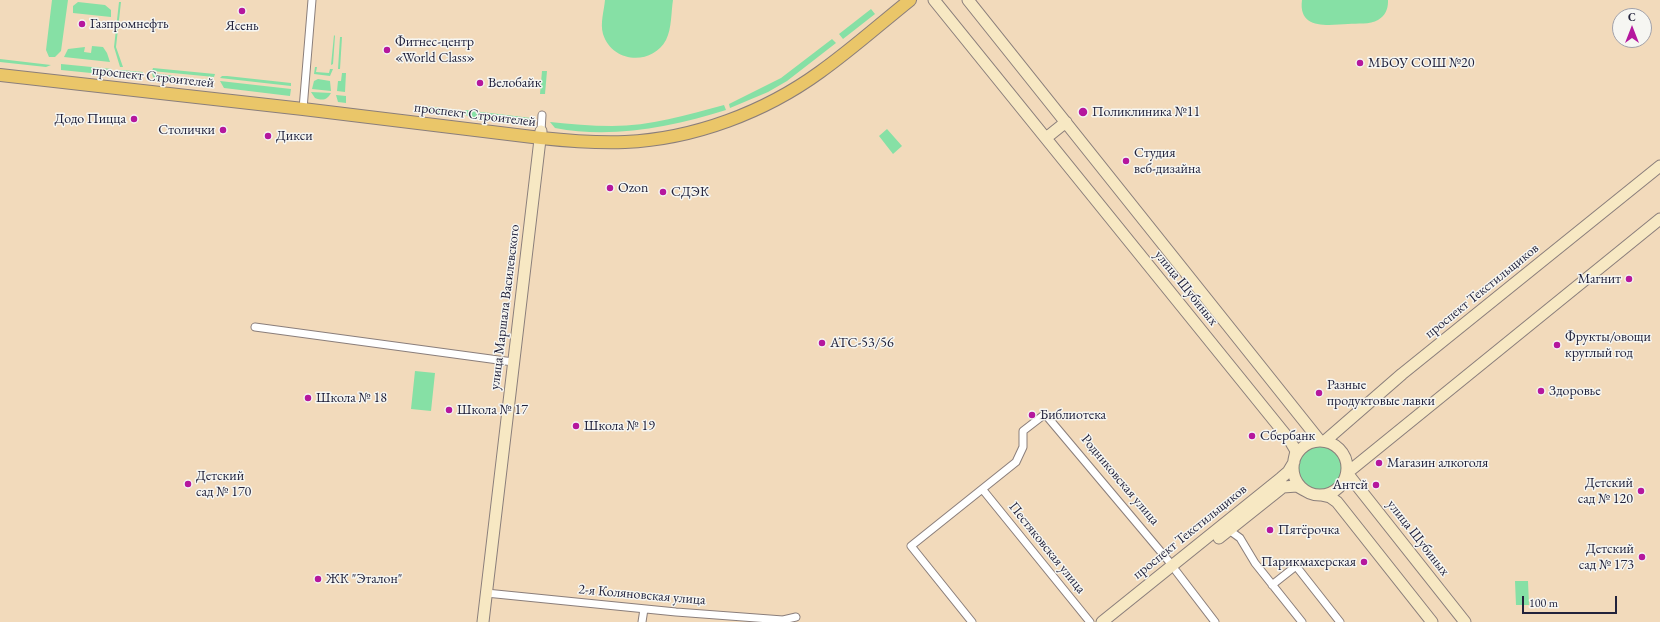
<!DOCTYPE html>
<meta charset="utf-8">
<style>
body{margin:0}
#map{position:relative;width:1660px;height:622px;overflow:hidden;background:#f2dabb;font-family:"EB Garamond",serif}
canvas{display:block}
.north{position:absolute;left:1612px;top:8px;width:40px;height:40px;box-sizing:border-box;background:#f6f6f2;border:1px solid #a1a1a9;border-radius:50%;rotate:0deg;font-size:11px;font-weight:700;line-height:16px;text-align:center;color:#22223b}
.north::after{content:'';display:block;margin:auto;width:14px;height:18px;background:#b5179e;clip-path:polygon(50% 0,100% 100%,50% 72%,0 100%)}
.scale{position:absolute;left:1522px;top:596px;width:95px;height:18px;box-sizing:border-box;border:2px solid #22223b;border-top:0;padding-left:5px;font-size:12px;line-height:14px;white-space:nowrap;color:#22223b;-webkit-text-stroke:3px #f6f6f2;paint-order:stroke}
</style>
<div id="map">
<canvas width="1660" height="622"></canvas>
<div class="north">С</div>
<div class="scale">100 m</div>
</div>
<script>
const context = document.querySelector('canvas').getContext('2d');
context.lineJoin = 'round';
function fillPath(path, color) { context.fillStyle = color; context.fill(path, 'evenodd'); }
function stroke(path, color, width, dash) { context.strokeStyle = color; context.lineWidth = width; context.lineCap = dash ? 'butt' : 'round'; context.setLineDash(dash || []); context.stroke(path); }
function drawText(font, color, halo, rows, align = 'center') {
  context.font = font + ' "EB Garamond",serif'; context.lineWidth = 3; context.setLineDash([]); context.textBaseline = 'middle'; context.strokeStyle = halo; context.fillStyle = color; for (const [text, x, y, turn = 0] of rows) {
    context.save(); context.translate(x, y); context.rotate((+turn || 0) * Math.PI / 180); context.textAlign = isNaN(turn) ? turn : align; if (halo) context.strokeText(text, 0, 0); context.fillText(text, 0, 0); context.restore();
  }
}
fillPath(new Path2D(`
 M 52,0 L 68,0 L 61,51 L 55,57 L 49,57 L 46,50 Z
 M 605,0 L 673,0 C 671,12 672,28 666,40 C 652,66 612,63 603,34 C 600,23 604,11 605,0 Z
 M 1302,0 L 1388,0 L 1388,2 C 1388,9 1385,16 1378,20 C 1370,25 1357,23 1348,24 C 1328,25 1298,30 1302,0 Z
 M 78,2 L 105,5 L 111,10 L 111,17 L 73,13 L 73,6 Z
 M 119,2 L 121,2 L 116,47 L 123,67 L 120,67 L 114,47 Z
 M 871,9 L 875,14 L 843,39 L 839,34 Z
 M 334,35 L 335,36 L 333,64 L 331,65 Z
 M 340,37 L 342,37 L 340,69 L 338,69 Z
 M 832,39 L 836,43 L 787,81 L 768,92 L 730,108 L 729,104 L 781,78 Z
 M 92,46 L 103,47 L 107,53 L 110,62 L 64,57 L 68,49 L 85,47 L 84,52 L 91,53 Z
 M 0,59 L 51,65 L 46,67 L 0,62 Z
 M 61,64 L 112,69 L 111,75 L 61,70 Z
 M 315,67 L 317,67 L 316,72 L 329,73 L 330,69 L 333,69 L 330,76 L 314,74 Z
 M 153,68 L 215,74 L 214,77 L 152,71 Z
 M 120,70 L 143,72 L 140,77 L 123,76 Z
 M 542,71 L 547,71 L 545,94 L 540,94 Z
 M 152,73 L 175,76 L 175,80 L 158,81 L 153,77 Z
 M 342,73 L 346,73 L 345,92 L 337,91 L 338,81 L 341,81 Z
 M 222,76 L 227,76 L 291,83 L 291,86 L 220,78 Z
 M 196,79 L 214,80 L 213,84 L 209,86 L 195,82 Z
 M 318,79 L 330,81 L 331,91 L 312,89 L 314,81 Z
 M 220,81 L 291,89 L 290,96 L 224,88 Z
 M 311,92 L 331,93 C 327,100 323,101 315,98 Z
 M 336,95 L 346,96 L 346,103 L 338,102 Z
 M 724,105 L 726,110 C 672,127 612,139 555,128 L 550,122 C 570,124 591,126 612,126 C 650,126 687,115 724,105 Z
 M 423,106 L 458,110 L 457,116 L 422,112 Z
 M 465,110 L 531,118 L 530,125 L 470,118 L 466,115 Z
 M 887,129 L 902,146 L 893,154 L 879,136 Z
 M 415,371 L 435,373 L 431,411 L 411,409 Z
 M1298 468a22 22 0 1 1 44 0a22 22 0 1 1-44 0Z
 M 1528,581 L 1529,605 L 1516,605 L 1515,581 Z`), '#86e0a5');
const street = new Path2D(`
 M 303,109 L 312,0
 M 541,131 L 542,115
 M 255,327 L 513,362
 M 983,490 L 1090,622
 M 1229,530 L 1240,538 L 1255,563 L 1302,622
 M 1176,571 L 1215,622
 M 1272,585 L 1296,566 L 1340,622
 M 486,593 L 676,612 L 783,620 L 796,617
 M 642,622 L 644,609
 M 972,622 L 911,546 L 1016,462 L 1023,447 L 1023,431 L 1045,414 L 1172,565`);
const secondary = new Path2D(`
 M 934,0 L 1289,439 L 1296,451 L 1294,460
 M 968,0 L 1320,441
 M 1046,138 L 1066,122
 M1293 468a27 27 0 1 1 54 0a27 27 0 1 1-54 0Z
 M 1325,441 L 1402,374 L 1660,166
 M 1347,473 L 1660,219
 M 1347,473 L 1465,622
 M 1321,495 L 1330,497 L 1337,502 L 1432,622
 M 1219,538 L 1283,487 L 1297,486 L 1304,490
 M 483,622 L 541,131
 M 1102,622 L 1281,478 L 1288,472 L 1294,462`);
const primary = new Path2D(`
 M 0,75 L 303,109 L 541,138 C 569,141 597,143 625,142 C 694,139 765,112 820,72 C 851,50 880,24 910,0`);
stroke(street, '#8a7e7b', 9);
stroke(secondary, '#8a7e7b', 13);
stroke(primary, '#8a7e7b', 14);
stroke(street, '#fff', 7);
stroke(secondary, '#f7e8c3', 11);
stroke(primary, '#eac669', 12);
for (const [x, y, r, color] of [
 [242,11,4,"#b5179e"],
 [82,24,4,"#b5179e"],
 [387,50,4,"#b5179e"],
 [1360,63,4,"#b5179e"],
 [480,83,4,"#b5179e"],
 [1083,112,5,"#b5179e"],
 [134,119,4,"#b5179e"],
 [223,130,4,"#b5179e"],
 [268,136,4,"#b5179e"],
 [1126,161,4,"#b5179e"],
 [610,188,4,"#b5179e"],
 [663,192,4,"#b5179e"],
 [1629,279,4,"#b5179e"],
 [822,343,4,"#b5179e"],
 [1557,345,4,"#b5179e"],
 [1541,391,4,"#b5179e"],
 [1319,393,4,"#b5179e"],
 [308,398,4,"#b5179e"],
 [449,410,4,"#b5179e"],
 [1032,415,4,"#b5179e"],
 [576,426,4,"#b5179e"],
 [1252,436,4,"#b5179e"],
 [1379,463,4,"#b5179e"],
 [188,484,4,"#b5179e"],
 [1376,485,4,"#b5179e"],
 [1641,491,4,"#b5179e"],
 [1270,530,4,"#b5179e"],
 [1642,557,4,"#b5179e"],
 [1364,562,4,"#b5179e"],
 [318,579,4,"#b5179e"]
]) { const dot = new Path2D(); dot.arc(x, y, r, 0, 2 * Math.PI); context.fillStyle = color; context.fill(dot); stroke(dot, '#f6f6f2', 1.5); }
drawText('14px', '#22223b', '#f6f6f2', [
 ["Газпромнефть",90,24],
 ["Ясень",242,26,"center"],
 ["Фитнес-центр",395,42],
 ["«World Class»",395,58],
 ["МБОУ СОШ №20",1368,63],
 ["Велобайк",488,83],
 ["Поликлиника №11",1092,112],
 ["Додо Пицца",126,119,"right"],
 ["Столички",215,130,"right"],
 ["Дикси",276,136],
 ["Студия",1134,153],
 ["веб-дизайна",1134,169],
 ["Ozon",618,188],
 ["СДЭК",671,192],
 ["Магнит",1621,279,"right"],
 ["Фрукты/овощи",1565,337],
 ["круглый год",1565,353],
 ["АТС-53/56",830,343],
 ["Разные",1327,385],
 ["продуктовые лавки",1327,401],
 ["Здоровье",1549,391],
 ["Школа № 18",316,398],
 ["Школа № 17",457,410],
 ["Библиотека",1040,415],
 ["Школа № 19",584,426],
 ["Сбербанк",1260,436],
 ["Магазин алкоголя",1387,463],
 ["Детский",196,476],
 ["сад № 170",196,492],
 ["Детский",1633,483,"right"],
 ["сад № 120",1633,499,"right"],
 ["Антей",1368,485,"right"],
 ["Пятёрочка",1278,530],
 ["Детский",1634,549,"right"],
 ["сад № 173",1634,565,"right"],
 ["Парикмахерская",1356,562,"right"],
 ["ЖК \"Эталон\"",326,579]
], 'left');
drawText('14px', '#22223b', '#f6f6f2', [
 ["проспект Строителей",153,77,6],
 ["проспект Строителей",475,115,7],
 ["улица Шубиных",1186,288,51],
 ["проспект Текстильщиков",1482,291,-39],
 ["улица Маршала Василевского",505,307,-83],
 ["Родниковская улица",1120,480,50],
 ["проспект Текстильщиков",1190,532,-39],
 ["улица Шубиных",1418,538,52],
 ["Пестяковская улица",1047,548,51],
 ["2-я Коляновская улица",642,595,5]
]);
</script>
